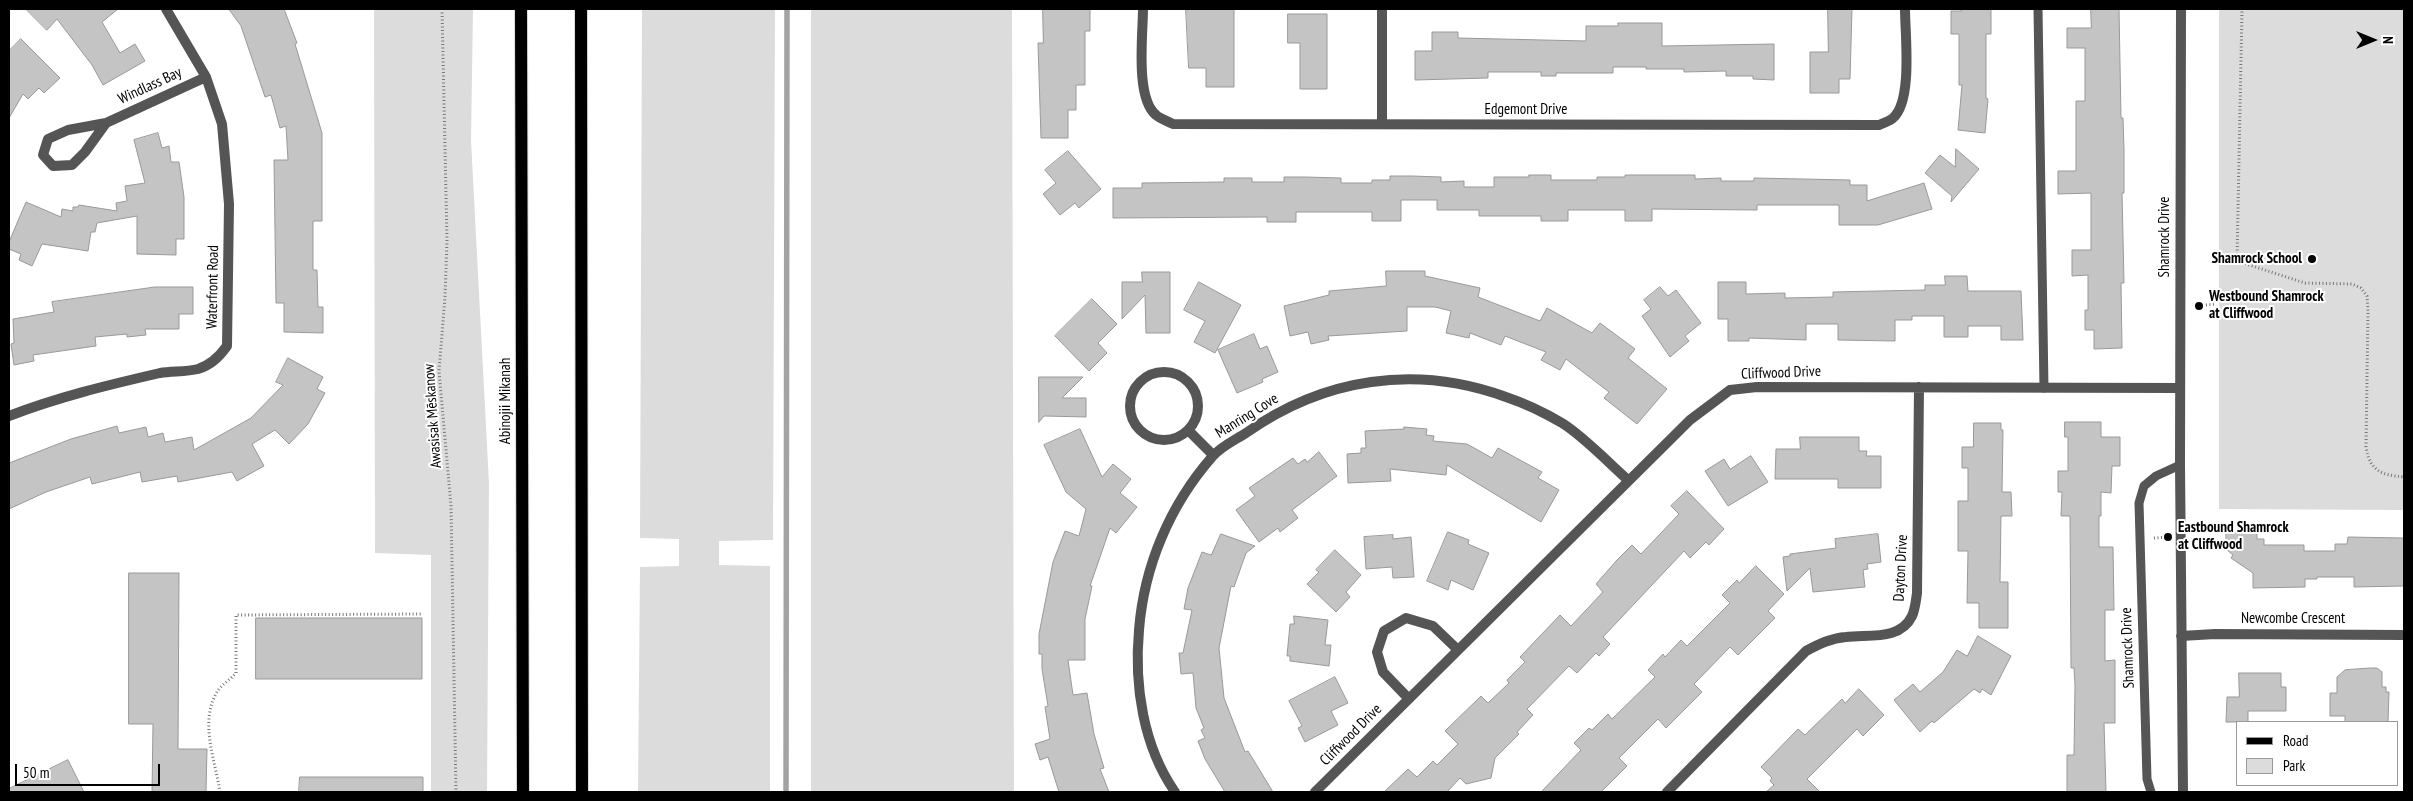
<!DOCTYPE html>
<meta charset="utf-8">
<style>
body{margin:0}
#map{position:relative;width:2413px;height:801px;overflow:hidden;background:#fff;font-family:"PT Sans Narrow",sans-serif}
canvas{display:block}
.frame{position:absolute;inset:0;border:10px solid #000;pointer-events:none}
.legend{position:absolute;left:2236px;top:721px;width:162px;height:65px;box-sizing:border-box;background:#fff;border:1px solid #999;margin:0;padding:6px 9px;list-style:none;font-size:15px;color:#000}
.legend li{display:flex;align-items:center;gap:10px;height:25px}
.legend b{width:25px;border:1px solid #999}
.north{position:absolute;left:2348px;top:15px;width:50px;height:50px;-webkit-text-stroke:4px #fff;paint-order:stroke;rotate:90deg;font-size:14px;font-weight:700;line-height:20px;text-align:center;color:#000}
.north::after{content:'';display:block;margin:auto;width:18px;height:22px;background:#000;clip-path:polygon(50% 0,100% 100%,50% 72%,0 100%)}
.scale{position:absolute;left:15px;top:764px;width:145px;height:22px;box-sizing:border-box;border:2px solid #000;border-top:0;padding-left:6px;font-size:15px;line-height:18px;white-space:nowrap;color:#000;-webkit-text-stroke:4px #fff;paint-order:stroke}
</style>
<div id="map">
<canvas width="2413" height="801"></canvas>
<div class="frame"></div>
<ul class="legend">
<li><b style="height:6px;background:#000"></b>Road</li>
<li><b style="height:14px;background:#dcdcdc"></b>Park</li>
</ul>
<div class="north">N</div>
<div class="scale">50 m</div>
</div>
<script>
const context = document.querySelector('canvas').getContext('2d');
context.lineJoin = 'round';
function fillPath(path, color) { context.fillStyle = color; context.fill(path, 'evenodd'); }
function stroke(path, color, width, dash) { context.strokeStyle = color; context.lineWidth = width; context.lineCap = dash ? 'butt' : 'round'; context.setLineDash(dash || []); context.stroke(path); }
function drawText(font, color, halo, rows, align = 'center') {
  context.font = font + ' "PT Sans Narrow",sans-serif'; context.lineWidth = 4; context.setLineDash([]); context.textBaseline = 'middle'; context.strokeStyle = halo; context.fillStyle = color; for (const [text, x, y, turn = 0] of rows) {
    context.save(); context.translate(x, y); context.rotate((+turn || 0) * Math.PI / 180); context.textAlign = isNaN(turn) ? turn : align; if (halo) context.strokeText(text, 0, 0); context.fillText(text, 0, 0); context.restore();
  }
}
fillPath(new Path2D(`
 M 374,9 L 473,9 L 471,140 L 489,484 L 487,792 L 431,792 L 431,555 L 375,553 Z
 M 642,9 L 775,9 L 773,540 L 719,541 L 719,565 L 770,566 L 770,792 L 638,792 L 640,567 L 679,566 L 679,539 L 640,538 Z
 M 811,9 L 1012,9 L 1014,792 L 811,792 Z
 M 2219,9 L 2404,9 L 2404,510 L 2219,509 Z`), '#dcdcdc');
stroke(new Path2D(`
 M 786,792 L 787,9`), '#a3a3a3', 5.5);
const building = new Path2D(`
 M 26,9 L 118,9 L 102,22 L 120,53 L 135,44 L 145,61 L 103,85 L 92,65 L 57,19 L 47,30 Z
 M 229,9 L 284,9 L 297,43 L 295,44 L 322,133 L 322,221 L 313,221 L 313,270 L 317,270 L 318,307 L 323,307 L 323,333 L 284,332 L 284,303 L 276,303 L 274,160 L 288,160 L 286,126 L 280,128 L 271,95 L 265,97 L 241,26 Z
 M 1043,9 L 1090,9 L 1090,31 L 1085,31 L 1085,85 L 1076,85 L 1076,110 L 1068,110 L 1068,138 L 1041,138 L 1038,43 L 1043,43 Z
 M 1186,9 L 1234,9 L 1234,87 L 1206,87 L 1206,68 L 1189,68 Z
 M 1828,9 L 1852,9 L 1850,79 L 1839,79 L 1839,93 L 1810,93 L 1810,52 L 1828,52 Z
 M 1961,9 L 1991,9 L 1991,34 L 1986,34 L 1986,98 L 1988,99 L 1985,133 L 1958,130 L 1962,85 L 1959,85 L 1959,34 L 1951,34 L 1951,11 L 1961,11 Z
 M 2091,9 L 2119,9 L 2121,118 L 2123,118 L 2124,150 L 2124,193 L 2122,193 L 2124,283 L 2121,283 L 2122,348 L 2094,349 L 2094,330 L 2085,330 L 2085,310 L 2088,310 L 2088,275 L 2072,276 L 2072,250 L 2091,250 L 2091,193 L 2058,194 L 2058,171 L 2076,171 L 2076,101 L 2085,101 L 2085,48 L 2067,48 L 2067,28 L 2091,28 Z
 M 1288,14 L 1327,14 L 1327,89 L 1300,89 L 1300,43 L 1288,43 Z
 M 1618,23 L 1662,23 L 1662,46 L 1774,44 L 1774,80 L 1753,79 L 1753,76 L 1726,76 L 1726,71 L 1684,72 L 1684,69 L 1646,69 L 1646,67 L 1613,67 L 1613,73 L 1556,73 L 1556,76 L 1541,76 L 1541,72 L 1488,72 L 1488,78 L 1415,80 L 1415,51 L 1432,51 L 1432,32 L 1458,32 L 1458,38 L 1586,41 L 1586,26 L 1618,26 Z
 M 21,39 L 60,78 L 44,93 L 39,88 L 28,99 L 23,94 L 9,118 L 9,51 Z
 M 158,133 L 162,148 L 169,146 L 171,162 L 179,162 L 184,197 L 184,239 L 176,239 L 176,255 L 137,254 L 137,216 L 97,223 L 95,232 L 91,232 L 88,251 L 42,244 L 32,266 L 19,260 L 21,254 L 9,249 L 9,242 L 26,202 L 61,217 L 62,209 L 73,211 L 73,207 L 78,207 L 79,205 L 117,211 L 116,203 L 127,201 L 125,186 L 145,183 L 134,140 Z
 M 1956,149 L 1979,169 L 1951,202 L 1952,196 L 1925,173 L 1940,155 L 1955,167 Z
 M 1068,151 L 1101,189 L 1079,208 L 1075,203 L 1060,215 L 1043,194 L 1056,183 L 1045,170 Z
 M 1529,175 L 1551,175 L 1551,180 L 1597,180 L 1597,177 L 1625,177 L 1625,175 L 1695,175 L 1695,179 L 1721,178 L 1721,181 L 1754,181 L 1754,178 L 1850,180 L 1850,185 L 1867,185 L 1867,201 L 1924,183 L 1932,209 L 1878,225 L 1839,225 L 1839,205 L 1757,205 L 1757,210 L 1652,209 L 1652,221 L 1625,221 L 1625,210 L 1568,210 L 1568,221 L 1541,221 L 1541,216 L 1479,216 L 1479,210 L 1437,210 L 1437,200 L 1401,200 L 1401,221 L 1372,221 L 1372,212 L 1296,212 L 1296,222 L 1267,222 L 1267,217 L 1113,218 L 1113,188 L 1142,188 L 1142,183 L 1224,182 L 1224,178 L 1252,178 L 1252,182 L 1284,182 L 1284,177 L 1305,177 L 1341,178 L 1341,183 L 1372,183 L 1372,180 L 1390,180 L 1390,176 L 1412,176 L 1441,177 L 1441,182 L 1464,181 L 1464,187 L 1494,187 L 1494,177 L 1529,177 Z
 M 1386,271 L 1425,271 L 1425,276 L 1480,288 L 1478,297 L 1540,321 L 1547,308 L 1592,333 L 1600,323 L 1635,349 L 1628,358 L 1667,389 L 1637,424 L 1604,398 L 1609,392 L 1566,359 L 1560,370 L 1541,360 L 1546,352 L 1505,336 L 1501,345 L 1470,333 L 1469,338 L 1446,333 L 1451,311 L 1435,307 L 1407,307 L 1407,331 L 1328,336 L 1329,340 L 1311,344 L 1308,332 L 1290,336 L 1284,306 L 1329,295 L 1329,291 L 1386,286 Z
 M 1142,272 L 1170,272 L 1170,333 L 1146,333 L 1145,295 L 1122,319 L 1122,282 L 1142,282 Z
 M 1945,276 L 1967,276 L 1968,291 L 2021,291 L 2023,340 L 2001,340 L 2001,326 L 1968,326 L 1968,337 L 1944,337 L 1944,316 L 1912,316 L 1912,320 L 1895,320 L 1895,341 L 1838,340 L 1838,324 L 1806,324 L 1806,340 L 1749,338 L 1749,341 L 1728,341 L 1728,319 L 1718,319 L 1718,282 L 1746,282 L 1746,294 L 1785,293 L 1785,298 L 1833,297 L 1833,292 L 1925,290 L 1925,285 L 1945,285 Z
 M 1199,282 L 1241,305 L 1215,353 L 1194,342 L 1205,321 L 1184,310 Z
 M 155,287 L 193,287 L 193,314 L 179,314 L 179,329 L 145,329 L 146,335 L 127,337 L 127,334 L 95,337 L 96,346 L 33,355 L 34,361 L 14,365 L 11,344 L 14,343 L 13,319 L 54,312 L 52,302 Z
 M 1660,287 L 1668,296 L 1676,290 L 1701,323 L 1685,336 L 1689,341 L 1670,357 L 1642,316 L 1651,309 L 1644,300 Z
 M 1092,299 L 1117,324 L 1098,343 L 1107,353 L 1089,371 L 1055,336 Z
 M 1254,334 L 1260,349 L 1267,346 L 1278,372 L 1262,379 L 1263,382 L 1237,393 L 1218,350 Z
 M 288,358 L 323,377 L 317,389 L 325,393 L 308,424 L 289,444 L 275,430 L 252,444 L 264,466 L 237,481 L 232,472 L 178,482 L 177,476 L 142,482 L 140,472 L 92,484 L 90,477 L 46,492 L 9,509 L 9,463 L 71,439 L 117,426 L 119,433 L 146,427 L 148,437 L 163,433 L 165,442 L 192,437 L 194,450 L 251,418 L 283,385 L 276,382 Z
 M 1039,377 L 1083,377 L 1062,398 L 1086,398 L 1086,417 L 1044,416 L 1039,422 Z
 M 2065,422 L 2101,422 L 2101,437 L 2120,437 L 2120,466 L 2112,466 L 2111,493 L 2101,492 L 2101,516 L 2099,516 L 2099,547 L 2113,547 L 2114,610 L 2105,610 L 2105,661 L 2115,660 L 2115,723 L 2104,723 L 2106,792 L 2067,792 L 2067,755 L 2074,755 L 2075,685 L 2074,668 L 2071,668 L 2070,516 L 2061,516 L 2062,492 L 2058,492 L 2058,471 L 2068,471 L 2068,437 L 2065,437 Z
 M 1974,423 L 2001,423 L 2001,430 L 2003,430 L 2002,492 L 2011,492 L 2012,516 L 2001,516 L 2000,582 L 2008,582 L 2008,628 L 1979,628 L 1979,603 L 1967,603 L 1968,551 L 1958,551 L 1958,501 L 1968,501 L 1968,468 L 1962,468 L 1962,447 L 1973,447 Z
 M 1404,427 L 1427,429 L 1426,435 L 1434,436 L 1433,441 L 1467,444 L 1492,458 L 1498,448 L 1542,472 L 1538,478 L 1559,490 L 1541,522 L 1447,465 L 1446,475 L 1390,469 L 1391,481 L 1348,483 L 1347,454 L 1361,453 L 1361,448 L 1366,448 L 1365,431 L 1404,429 Z
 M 1080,429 L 1102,477 L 1113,464 L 1131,479 L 1120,493 L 1137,507 L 1116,533 L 1110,528 L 1090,586 L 1092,586 L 1085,619 L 1085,660 L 1068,660 L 1073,695 L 1087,693 L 1094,734 L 1104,768 L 1100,769 L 1109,792 L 1059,792 L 1048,757 L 1040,760 L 1035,744 L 1050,739 L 1045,707 L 1048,706 L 1042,669 L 1042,654 L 1039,654 L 1039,634 L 1053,562 L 1065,531 L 1079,536 L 1086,509 L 1066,492 L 1044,445 Z
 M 1800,437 L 1859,437 L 1859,451 L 1867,451 L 1866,456 L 1881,456 L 1881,488 L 1838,488 L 1838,479 L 1775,479 L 1776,449 L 1800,449 Z
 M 1319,452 L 1337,476 L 1292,510 L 1298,518 L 1280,532 L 1278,528 L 1259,542 L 1236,510 L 1255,496 L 1249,488 L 1293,458 L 1298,464 L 1305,459 L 1307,462 Z
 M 1751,456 L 1768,482 L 1728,506 L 1705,471 L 1724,459 L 1730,469 Z
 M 1687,491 L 1724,529 L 1709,545 L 1706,542 L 1690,558 L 1684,551 L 1603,637 L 1610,644 L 1599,656 L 1596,653 L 1577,673 L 1569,666 L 1527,709 L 1533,715 L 1517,732 L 1519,734 L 1495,758 L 1491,778 L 1466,784 L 1460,778 L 1447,792 L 1384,792 L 1408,769 L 1417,777 L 1433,761 L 1437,765 L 1458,744 L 1445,731 L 1481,696 L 1488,703 L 1509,683 L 1507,680 L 1525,662 L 1520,657 L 1560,615 L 1571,626 L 1603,592 L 1596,584 L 1617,560 L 1632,545 L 1641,554 L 1679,514 L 1671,506 Z
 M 1448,532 L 1469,540 L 1468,544 L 1489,553 L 1473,590 L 1451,580 L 1448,590 L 1427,581 Z
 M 2226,532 L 2257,532 L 2257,539 L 2264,539 L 2264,545 L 2304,545 L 2304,551 L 2335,551 L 2335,544 L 2347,544 L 2348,537 L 2404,538 L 2404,586 L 2354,587 L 2354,577 L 2317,577 L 2317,579 L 2305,579 L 2305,587 L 2253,588 L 2253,573 L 2231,558 L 2233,555 L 2227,550 Z
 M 1221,534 L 1255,546 L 1246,553 L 1234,587 L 1231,586 L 1219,648 L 1224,698 L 1245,752 L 1248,751 L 1273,792 L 1225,792 L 1205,759 L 1198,741 L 1205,738 L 1201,730 L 1204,728 L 1196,708 L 1193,673 L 1181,674 L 1179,653 L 1183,653 L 1192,610 L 1184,609 L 1188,588 L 1202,552 L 1211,555 Z
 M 1878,534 L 1881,562 L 1867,564 L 1868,569 L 1863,570 L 1865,587 L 1813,592 L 1810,568 L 1787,591 L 1783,557 L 1790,556 L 1790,554 L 1836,548 L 1835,539 Z
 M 1393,535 L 1393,539 L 1411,537 L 1414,577 L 1393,578 L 1392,567 L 1366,569 L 1364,537 Z
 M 1335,550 L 1361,575 L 1346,592 L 1350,597 L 1336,612 L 1307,584 L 1319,572 L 1316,570 Z
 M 1756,566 L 1784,594 L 1768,611 L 1775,618 L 1738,655 L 1730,647 L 1694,684 L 1702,692 L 1666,728 L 1658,719 L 1619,758 L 1627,766 L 1601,792 L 1541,792 L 1581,750 L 1574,743 L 1589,728 L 1592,730 L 1608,714 L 1612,719 L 1655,677 L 1648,670 L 1663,654 L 1665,657 L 1681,640 L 1687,646 L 1730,603 L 1722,595 L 1737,580 L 1739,583 Z
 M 129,573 L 179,573 L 178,749 L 207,749 L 206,792 L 152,792 L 153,724 L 129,724 Z
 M 1294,616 L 1328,620 L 1325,645 L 1331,645 L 1329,666 L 1290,661 L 1290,656 L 1287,656 L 1290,624 L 1294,624 Z
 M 256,618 L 422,618 L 422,679 L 256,679 Z
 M 1978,636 L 2011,656 L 1991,695 L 1982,689 L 1980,693 L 1974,689 L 1934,723 L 1932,721 L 1920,732 L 1894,700 L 1913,684 L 1920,692 L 1943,672 L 1957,650 L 1967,656 Z
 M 2370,668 L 2377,668 L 2382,672 L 2382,687 L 2386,687 L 2386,692 L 2389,692 L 2388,722 L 2345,722 L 2345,716 L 2330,716 L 2330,693 L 2337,693 L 2337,677 L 2345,670 Z
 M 2239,673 L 2281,673 L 2281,687 L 2286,687 L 2286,711 L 2248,711 L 2248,722 L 2226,722 L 2227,697 L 2239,697 Z
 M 1335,677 L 1348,703 L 1331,711 L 1338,725 L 1305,742 L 1298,728 L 1302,726 L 1289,701 Z
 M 1859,689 L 1884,715 L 1863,736 L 1857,729 L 1807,779 L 1820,792 L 1766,792 L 1774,785 L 1770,781 L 1772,778 L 1761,767 L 1798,729 L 1805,735 L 1842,699 L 1845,703 Z
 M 68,760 L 84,792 L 9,792 L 9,789 Z
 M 300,777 L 423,777 L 423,792 L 299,792 Z`);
fillPath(building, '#c4c4c4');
stroke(building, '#999', 1);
const primary = new Path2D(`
 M 521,9 L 523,792
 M 581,9 L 582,792`);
stroke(primary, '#dbdbdb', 14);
stroke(new Path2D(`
 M 442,9 L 447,241 L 445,297 L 439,371 L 451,506 L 456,792
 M 2237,261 L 2242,9
 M 2214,263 L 2237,261 L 2305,283 L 2352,284 L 2361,288 L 2367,296 L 2368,311 L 2366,447 C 2370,471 2381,475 2404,477
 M 2199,306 L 2214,304
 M 2154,538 L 2167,537
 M 220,792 C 215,759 198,719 219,689 C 224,683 231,679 236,673 L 236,615 L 423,614`), '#777', 3, [1, 2.5]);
stroke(new Path2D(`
 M 2038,9 L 2044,388
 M 2151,792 L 2147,779 L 2139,503 L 2144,486 L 2156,476 L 2180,465`), '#555', 9);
stroke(new Path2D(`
 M 1143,9 C 1143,34 1135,98 1156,115 C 1160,119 1168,121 1173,124 L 1879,125 C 1883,123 1890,121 1893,118 C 1913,101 1905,34 1905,9
 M 1382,9 L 1382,124
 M 2181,9 L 2180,465 L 2183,792
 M 106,123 L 85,152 L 72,165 L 53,166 L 43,155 L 48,139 L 68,130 L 106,123 L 206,77
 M1130 406a34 34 0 1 1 68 0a34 34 0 1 1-68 0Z
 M 9,416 C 58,397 108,385 160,373 C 172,371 186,372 198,369 C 211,365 219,357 227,346 L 229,204 L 222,124 L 206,77 L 166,9
 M 1188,430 L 1213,455
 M 2181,636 L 2215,634 L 2404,635
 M 1409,699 L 1383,672 L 1377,652 L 1384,631 L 1406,618 L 1433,626 L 1457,649
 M 1175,792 C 1143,746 1134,685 1139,630 C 1144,566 1170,505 1212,457 C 1220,447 1235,440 1246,433 C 1324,378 1415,364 1506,397 C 1524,403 1545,413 1562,423 C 1582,435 1610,464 1628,480
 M 1315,792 L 1690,420 L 1730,390 L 1757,387 L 2180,388
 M 1667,792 L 1806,651 C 1819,644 1831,638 1846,637 C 1868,634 1900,641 1912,616 C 1915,610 1916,600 1917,593 L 1919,387`), '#555', 10);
stroke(primary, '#000', 12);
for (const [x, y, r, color] of [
 [2312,259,5,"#000"],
 [2199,306,5,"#000"],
 [2168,537,5,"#000"]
]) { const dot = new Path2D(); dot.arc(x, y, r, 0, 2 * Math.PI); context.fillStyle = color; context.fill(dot); stroke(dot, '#fff', 2); }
drawText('15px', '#000', '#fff', [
 ["Windlass Bay",150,86,-25],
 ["Edgemont Drive",1526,110],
 ["Shamrock Drive",2165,237,-90],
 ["Waterfront Road",213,287,-89],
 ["Cliffwood Drive",1781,373,-2],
 ["Abinojii Mikanah",506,401,-90],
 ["Awasisak Mēskanow",433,416,-94],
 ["Manring Cove",1247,416,-32],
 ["Dayton Drive",1901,568,-87],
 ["Newcombe Crescent",2293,619],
 ["Shamrock Drive",2128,648,-92],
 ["Cliffwood Drive",1351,735,-45]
]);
drawText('bold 15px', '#000', '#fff', [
 ["Shamrock School",2302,259,"right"],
 ["Westbound Shamrock",2209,297],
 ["at Cliffwood",2209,314],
 ["Eastbound Shamrock",2178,528],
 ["at Cliffwood",2178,545]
], 'left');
</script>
